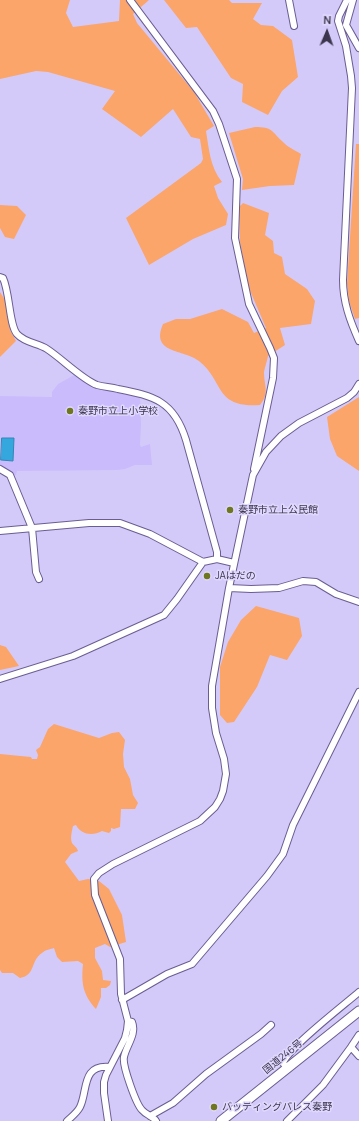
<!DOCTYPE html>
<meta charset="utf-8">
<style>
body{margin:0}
#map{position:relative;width:359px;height:1121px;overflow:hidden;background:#d4caf9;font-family:Manrope,sans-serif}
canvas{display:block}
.north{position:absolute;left:307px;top:12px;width:40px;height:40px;-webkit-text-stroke:3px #e0d9fd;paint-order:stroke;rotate:2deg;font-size:11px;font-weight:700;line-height:16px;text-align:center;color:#3b354d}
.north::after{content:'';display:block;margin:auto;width:14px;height:18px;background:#3b354d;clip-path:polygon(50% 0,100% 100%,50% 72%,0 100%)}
</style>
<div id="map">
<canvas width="359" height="1121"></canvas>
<div class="north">N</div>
</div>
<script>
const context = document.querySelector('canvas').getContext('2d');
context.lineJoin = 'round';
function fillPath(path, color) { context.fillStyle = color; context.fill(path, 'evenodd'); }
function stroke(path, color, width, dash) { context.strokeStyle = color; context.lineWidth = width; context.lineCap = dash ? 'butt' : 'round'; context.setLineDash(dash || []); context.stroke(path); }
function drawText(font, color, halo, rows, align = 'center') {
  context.font = font + ' Manrope,"Noto Sans JP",sans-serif'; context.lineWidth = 3; context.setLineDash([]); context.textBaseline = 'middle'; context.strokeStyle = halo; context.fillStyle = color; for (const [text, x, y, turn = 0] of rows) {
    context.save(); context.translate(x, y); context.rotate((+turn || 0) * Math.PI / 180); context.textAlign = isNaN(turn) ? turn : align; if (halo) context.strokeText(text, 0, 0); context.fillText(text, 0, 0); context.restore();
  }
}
fillPath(new Path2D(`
 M 76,374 L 90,384 L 101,389 L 140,396 L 141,425 L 140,445 L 141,447 L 150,444 L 152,465 L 135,465 L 125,469 L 117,470 L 17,471 L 16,475 L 12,476 L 0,467 L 0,396 L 52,397 L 52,392 L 58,384 Z`), '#cabbfc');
fillPath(new Path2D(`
 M 0,0 L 70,0 L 66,13 L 73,27 L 119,21 L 120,0 L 149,0 L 133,14 L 137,23 L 194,92 L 214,126 L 206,131 C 209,149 210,167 222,182 L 214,186 L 218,198 L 228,214 L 226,225 L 193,239 L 149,265 L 126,218 L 201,163 L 203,159 L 200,139 L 191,137 L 173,109 L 141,137 L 102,109 L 115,91 L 48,72 L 36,71 L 0,79 Z
 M 164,0 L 229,0 L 232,3 L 262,3 L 253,19 L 261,25 L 273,26 L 292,40 L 298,77 L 282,91 L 268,115 L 242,102 L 243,84 L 231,78 L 197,27 L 186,28 Z
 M 255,127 C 273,127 271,131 282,141 C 287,147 295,150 301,154 L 294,185 L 270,186 L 242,190 L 243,179 L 229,133 Z
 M 356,144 L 359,144 L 359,318 L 355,319 L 349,301 L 347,284 Z
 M 243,203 L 269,213 L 265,235 L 273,241 L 274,253 L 282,257 L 285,274 L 307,289 L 315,301 L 311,324 L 280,328 L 285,345 L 268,356 C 267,361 265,367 264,372 C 264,386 270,393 260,405 C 214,408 225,382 199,361 C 184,349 150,354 163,324 L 176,319 L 190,319 L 222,309 L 248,322 L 254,333 L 266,328 L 248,286 L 240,242 L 239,207 Z
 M 0,205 L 17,206 L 26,215 L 14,239 L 5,237 L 0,228 Z
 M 0,292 L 5,300 L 10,330 L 16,341 L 0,357 Z
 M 359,397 L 359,471 L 337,456 L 330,439 L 327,417 Z
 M 256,606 L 299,618 L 302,636 L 287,660 L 270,655 L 257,687 L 234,722 L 227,723 L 220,715 L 220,667 L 228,642 L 241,620 Z
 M 0,645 L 6,647 L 19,666 L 0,670 Z
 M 54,724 L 99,738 L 112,733 L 119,732 L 125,740 L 123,754 L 124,767 L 130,779 L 133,795 L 138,803 L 135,809 L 121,809 L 120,827 L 114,829 L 111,828 L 111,831 L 109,833 L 102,831 C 93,836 81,835 76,825 L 73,826 C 72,831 70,838 72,843 C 74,846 77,847 78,851 L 71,854 L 65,862 L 79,881 L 88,879 L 99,881 L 109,889 L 122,915 L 126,942 L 110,947 L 105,944 L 95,948 L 95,958 L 102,971 L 103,980 L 111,981 L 110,985 L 106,988 L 101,988 L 101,997 L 96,1009 C 83,995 81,983 83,964 L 78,961 L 62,962 L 57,957 L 54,948 C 51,949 45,950 42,953 C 30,961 36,975 20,978 L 13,973 L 2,973 L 0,970 L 0,754 L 31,757 L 32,759 L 37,759 L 38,755 L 36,750 L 40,747 L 48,729 Z`), '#fba56a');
const water = new Path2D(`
 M 2,438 L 14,438 L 13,461 L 1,460 Z`);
fillPath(water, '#34a7df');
stroke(water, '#3685b3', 1);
const minor = new Path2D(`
 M 130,0 L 213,111 L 219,124 L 237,179 L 235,238 L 249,304 L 270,348 L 274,358 L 273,378 L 254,469
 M 289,0 L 294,26
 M 347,0 L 339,16 L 338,21 L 346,46 L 351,76 L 352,88 L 343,280 C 343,302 350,321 359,341
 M 353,0 L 346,25 L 359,48
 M 0,277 L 3,278 C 10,293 9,325 17,334 C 25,343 38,343 47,349 C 61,358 83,380 97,385 C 104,387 111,387 118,389 C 154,396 174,401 186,440 L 217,552 L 217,559
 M 0,469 L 10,475 L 32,528 L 36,572 L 39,579
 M 0,531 L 89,523 L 120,523 L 150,534 L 203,562 L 217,559 L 234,563
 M 229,588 L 251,589 L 279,588 L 303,581 L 316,582 L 336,594 L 359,602
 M 0,679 L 73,656 L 164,615 L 177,599 L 203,562
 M 122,1000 L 167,974 L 192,964 L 267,876 L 283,854 L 293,825 L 359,692
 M 128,1021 L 132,1022 C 137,1034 126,1046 124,1057 C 122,1065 136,1104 142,1110 C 146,1115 153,1116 156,1121
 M 351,1047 L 359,1056
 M 287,1068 L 283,1063 C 288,1048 344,1005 359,992
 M 150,1116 L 173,1103 L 206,1074 L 261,1034 L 271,1025
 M 67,1121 C 71,1117 77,1113 80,1107 C 88,1091 81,1064 110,1067
 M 108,1121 L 104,1093 L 104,1082 L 106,1075 L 125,1038 L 127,1030 L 128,1021 L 121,994 L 120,959 L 95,895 L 94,879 L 99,873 L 113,864 L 200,821 L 215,807 L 220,799 L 223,791 L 226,774 L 224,759 L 216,733 L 212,708 L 212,686 L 229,588 L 253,475 L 266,452 L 281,436 L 299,423 L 347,398 L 354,392 L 359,384
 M 287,1121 L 323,1085 L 351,1047 L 359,1035`);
const highway = new Path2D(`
 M 221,1121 L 359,1011`);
stroke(minor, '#6a5d91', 8);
stroke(highway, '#6a5d91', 11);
stroke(minor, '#fff', 6);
stroke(highway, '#fff', 9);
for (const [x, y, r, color] of [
 [70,411,4,"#6e7620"],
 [230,510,4,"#6e7620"],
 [207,576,4,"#6e7620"],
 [214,1107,4,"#6e7620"]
]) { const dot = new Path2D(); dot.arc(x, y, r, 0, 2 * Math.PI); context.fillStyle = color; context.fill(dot); stroke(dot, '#e0d9fd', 1.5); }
drawText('10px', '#3b354d', '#e0d9fd', [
 ["秦野市立上小学校",78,411],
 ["秦野市立上公民館",238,510],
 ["JAはだの",215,576],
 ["バッティングパレス秦野",222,1107]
], 'left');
drawText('10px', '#3b354d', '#e0d9fd', [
 ["国道246号",283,1057,-39]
]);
</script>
